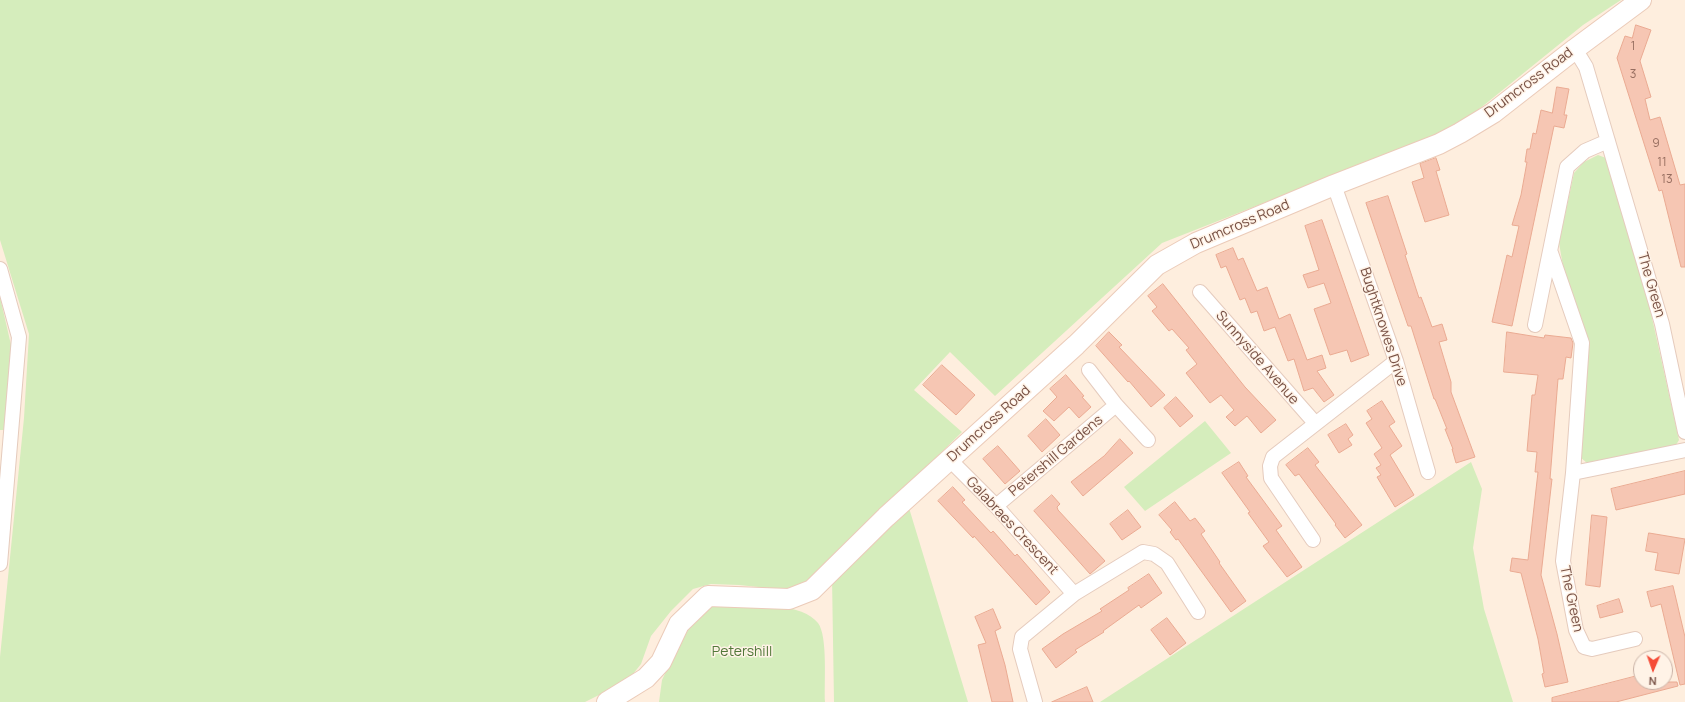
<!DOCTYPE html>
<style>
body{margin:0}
#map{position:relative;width:1685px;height:702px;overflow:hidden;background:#feeede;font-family:Manrope,sans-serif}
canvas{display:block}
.north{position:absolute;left:1633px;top:650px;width:40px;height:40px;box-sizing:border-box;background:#fff3e7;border:1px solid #c9b2a6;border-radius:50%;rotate:182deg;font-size:11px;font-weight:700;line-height:16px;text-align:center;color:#775044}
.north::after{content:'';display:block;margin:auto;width:14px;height:18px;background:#f54b37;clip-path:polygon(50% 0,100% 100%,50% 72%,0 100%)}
</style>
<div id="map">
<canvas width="1685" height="702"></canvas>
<div class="north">N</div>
</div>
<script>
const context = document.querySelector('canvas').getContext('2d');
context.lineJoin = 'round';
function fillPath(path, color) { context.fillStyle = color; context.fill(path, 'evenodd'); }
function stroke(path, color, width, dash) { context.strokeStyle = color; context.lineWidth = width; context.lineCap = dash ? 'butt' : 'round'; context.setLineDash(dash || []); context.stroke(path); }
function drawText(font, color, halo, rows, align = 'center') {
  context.font = font + ' Manrope,sans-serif'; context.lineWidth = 3; context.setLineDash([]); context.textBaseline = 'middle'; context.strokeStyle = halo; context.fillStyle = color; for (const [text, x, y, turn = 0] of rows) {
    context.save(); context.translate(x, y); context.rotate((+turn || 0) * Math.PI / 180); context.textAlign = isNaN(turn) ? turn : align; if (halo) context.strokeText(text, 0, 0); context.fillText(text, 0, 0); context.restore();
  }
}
fillPath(new Path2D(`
 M 0,0 L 1621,0 L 1583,25 L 1457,127 L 1162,243 L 995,396 L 950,352 L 914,390 L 962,432 L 820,573 L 804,585 L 788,590 L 739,585 L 711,584 L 693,589 L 671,611 L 651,636 L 641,664 L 633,674 L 621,684 L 585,702 L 0,702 L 0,657 L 24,418 L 29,334 L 0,240 Z
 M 1598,155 L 1606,158 L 1645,286 L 1679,440 L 1676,445 L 1587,463 L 1580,457 L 1589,344 L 1564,272 L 1559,243 L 1574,173 L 1584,162 Z
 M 0,297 L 11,345 L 6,430 L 0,430 Z
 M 1205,421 L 1231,453 L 1145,511 L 1124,487 Z
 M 1471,462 L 1482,489 L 1473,548 L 1484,609 L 1513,702 L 1100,702 Z
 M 909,508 L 968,702 L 834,702 L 832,578 Z
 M 730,601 C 753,603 804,604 818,623 C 828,636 824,684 825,702 L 659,702 L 662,680 L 681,640 L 694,619 L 712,607 Z`), '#d5edbc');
const building = new Path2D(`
 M 1636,25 L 1651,30 L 1640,61 L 1651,97 L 1645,99 L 1650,120 L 1660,117 L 1680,185 L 1685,184 L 1685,267 L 1681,267 L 1662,190 L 1659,191 L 1617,58 L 1625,36 L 1632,38 Z
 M 1557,87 L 1569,89 L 1564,115 L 1567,115 L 1564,128 L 1554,126 L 1512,326 L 1492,322 L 1507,255 L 1512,257 L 1519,226 L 1512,225 L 1521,195 L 1527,162 L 1525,162 L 1527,149 L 1530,149 L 1533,133 L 1536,134 L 1541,110 L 1552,113 Z
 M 1436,158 L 1440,170 L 1436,171 L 1449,215 L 1425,222 L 1412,182 L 1424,178 L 1420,164 Z
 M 1388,196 L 1407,254 L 1405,255 L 1419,298 L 1421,297 L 1432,327 L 1442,324 L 1447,340 L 1439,342 L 1451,382 L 1451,392 L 1475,457 L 1456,463 L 1452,449 L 1453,449 L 1445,429 L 1447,429 L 1435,399 L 1434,399 L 1411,326 L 1408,326 L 1397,294 L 1366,203 Z
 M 1322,220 L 1369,355 L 1351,362 L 1347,350 L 1330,355 L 1314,309 L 1331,303 L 1324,283 L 1308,288 L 1303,275 L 1319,270 L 1305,226 Z
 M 1233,248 L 1238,260 L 1243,258 L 1257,291 L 1267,287 L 1279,319 L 1290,314 L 1307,360 L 1322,355 L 1326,368 L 1317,371 L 1334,395 L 1324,402 L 1313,388 L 1304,391 L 1294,359 L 1288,361 L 1275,327 L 1264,331 L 1257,311 L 1251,313 L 1245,298 L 1240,300 L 1226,266 L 1221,268 L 1216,255 Z
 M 1163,284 L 1245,387 L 1276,420 L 1261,433 L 1247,416 L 1235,426 L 1226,417 L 1234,410 L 1221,395 L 1210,403 L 1186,373 L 1197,364 L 1186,350 L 1189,348 L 1172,329 L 1169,331 L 1152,311 L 1157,307 L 1148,296 Z
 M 1109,332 L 1122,345 L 1119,347 L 1165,395 L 1151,407 L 1129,381 L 1128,382 L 1096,346 Z
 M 1507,332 L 1544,338 L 1545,335 L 1571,338 L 1573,343 L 1571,358 L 1566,357 L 1563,379 L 1558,379 L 1550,479 L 1552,479 L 1541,575 L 1557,634 L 1568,682 L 1545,687 L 1542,674 L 1544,673 L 1538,639 L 1521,573 L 1510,571 L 1512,558 L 1528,560 L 1538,472 L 1535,472 L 1537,452 L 1527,451 L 1532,395 L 1535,395 L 1538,375 L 1504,372 Z
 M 942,365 L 975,395 L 956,415 L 923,385 Z
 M 1066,375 L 1084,396 L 1082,397 L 1091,407 L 1079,418 L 1069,407 L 1054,421 L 1043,411 L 1057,397 L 1050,389 Z
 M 1176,397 L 1193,416 L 1180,427 L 1164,408 Z
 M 1382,401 L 1395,422 L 1389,426 L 1402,446 L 1390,455 L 1414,495 L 1395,507 L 1377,477 L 1381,475 L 1376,468 L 1381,465 L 1374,454 L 1382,448 L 1366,423 L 1372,419 L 1367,411 Z
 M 1046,419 L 1060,435 L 1042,452 L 1028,436 Z
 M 1346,424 L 1353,435 L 1348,439 L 1352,445 L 1339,453 L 1328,435 Z
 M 1120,439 L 1133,453 L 1083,496 L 1071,482 L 1104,456 Z
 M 998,446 L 1020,471 L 1005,484 L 983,459 Z
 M 1308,448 L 1319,462 L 1315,465 L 1362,525 L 1345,538 L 1335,525 L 1336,524 L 1299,474 L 1295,476 L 1286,465 Z
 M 1239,462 L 1248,476 L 1246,477 L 1282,526 L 1276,530 L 1302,567 L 1287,577 L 1263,546 L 1269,542 L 1248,513 L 1250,512 L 1222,473 Z
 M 1685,471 L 1685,494 L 1616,510 L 1611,489 Z
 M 953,487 L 965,500 L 962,502 L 991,533 L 993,531 L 1015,556 L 1017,554 L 1050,592 L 1036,605 L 974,536 L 973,538 L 938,501 Z
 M 1052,495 L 1060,504 L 1057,507 L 1058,510 L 1105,561 L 1090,574 L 1034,511 Z
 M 1175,502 L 1190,521 L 1195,518 L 1205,531 L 1201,534 L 1220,562 L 1219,563 L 1246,601 L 1231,612 L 1178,539 L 1176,540 L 1170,532 L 1172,530 L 1159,515 Z
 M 1128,510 L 1141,527 L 1122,540 L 1110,524 Z
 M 1592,515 L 1607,517 L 1600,587 L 1586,585 Z
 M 1649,533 L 1685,539 L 1679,574 L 1655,570 L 1658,553 L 1646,551 Z
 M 1149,574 L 1162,593 L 1141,608 L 1139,605 L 1103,631 L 1104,632 L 1075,650 L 1077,652 L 1056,668 L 1042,649 L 1063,634 L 1102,611 L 1100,609 L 1129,590 L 1128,588 Z
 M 1673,586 L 1685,637 L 1685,684 L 1680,685 L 1661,604 L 1651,607 L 1647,592 Z
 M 1619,599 L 1623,612 L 1600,618 L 1597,606 Z
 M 993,609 L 1001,628 L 995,631 L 1005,665 L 1013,702 L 992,702 L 978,645 L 986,643 L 975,617 Z
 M 1167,618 L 1186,643 L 1170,655 L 1151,630 Z
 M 1641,675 L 1641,682 L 1677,682 L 1678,686 L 1616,702 L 1552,702 L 1552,698 Z
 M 1087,687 L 1093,702 L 1052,702 Z`);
fillPath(building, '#f6c6b3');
stroke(building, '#eaaa92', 1);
const street = new Path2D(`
 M 1575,49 L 1586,67 L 1662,324 L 1685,432
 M 1334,185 L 1396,361 L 1428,472
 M 1551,253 L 1582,343 L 1573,473 L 1563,561 L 1576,630 L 1584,647 L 1592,649 L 1635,639
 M 0,269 L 19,337 L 0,564
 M 1200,292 L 1315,423
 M 1535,325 L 1567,167 L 1585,151 L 1608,141
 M 1089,370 L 1116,405 L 1148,440
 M 950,460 L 996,506 L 1074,594
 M 1573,473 L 1685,450
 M 996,506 L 1116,405
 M 1313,540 L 1271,478 L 1270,466 L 1273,457 L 1396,361
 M 1035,702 L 1020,649 L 1022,637 L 1074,594 L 1143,552 L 1154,554 L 1167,563 L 1198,612`);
const secondary = new Path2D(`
 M 607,702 L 646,678 L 661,662 L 679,624 L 708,596 L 789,599 L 812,590 L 886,517 L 1076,345 L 1157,265 L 1196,243 L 1334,185 L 1439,144 L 1460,133 L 1493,113 L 1575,49 L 1641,0`);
stroke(street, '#e5cbbd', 16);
stroke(secondary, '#ebcbb9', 22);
stroke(street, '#fff', 14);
stroke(secondary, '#fff', 20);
drawText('12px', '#976e60', null, [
 ["1",1633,47],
 ["3",1633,75],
 ["9",1656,144],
 ["11",1662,163],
 ["13",1667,180]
]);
drawText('14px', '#775044', '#fff3e7', [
 ["Drumcross Road",1529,83,-37],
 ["Drumcross Road",1240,225,-23],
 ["The Green",1651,285,74],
 ["Bughtknowes Drive",1383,327,72],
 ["Sunnyside Avenue",1257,358,49],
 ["Drumcross Road",989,424,-42],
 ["Petershill Gardens",1056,456,-40],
 ["Galabraes Crescent",1012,526,47],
 ["The Green",1571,599,78]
]);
drawText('14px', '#527839', '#fff3e7', [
 ["Petershill",742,652]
]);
</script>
